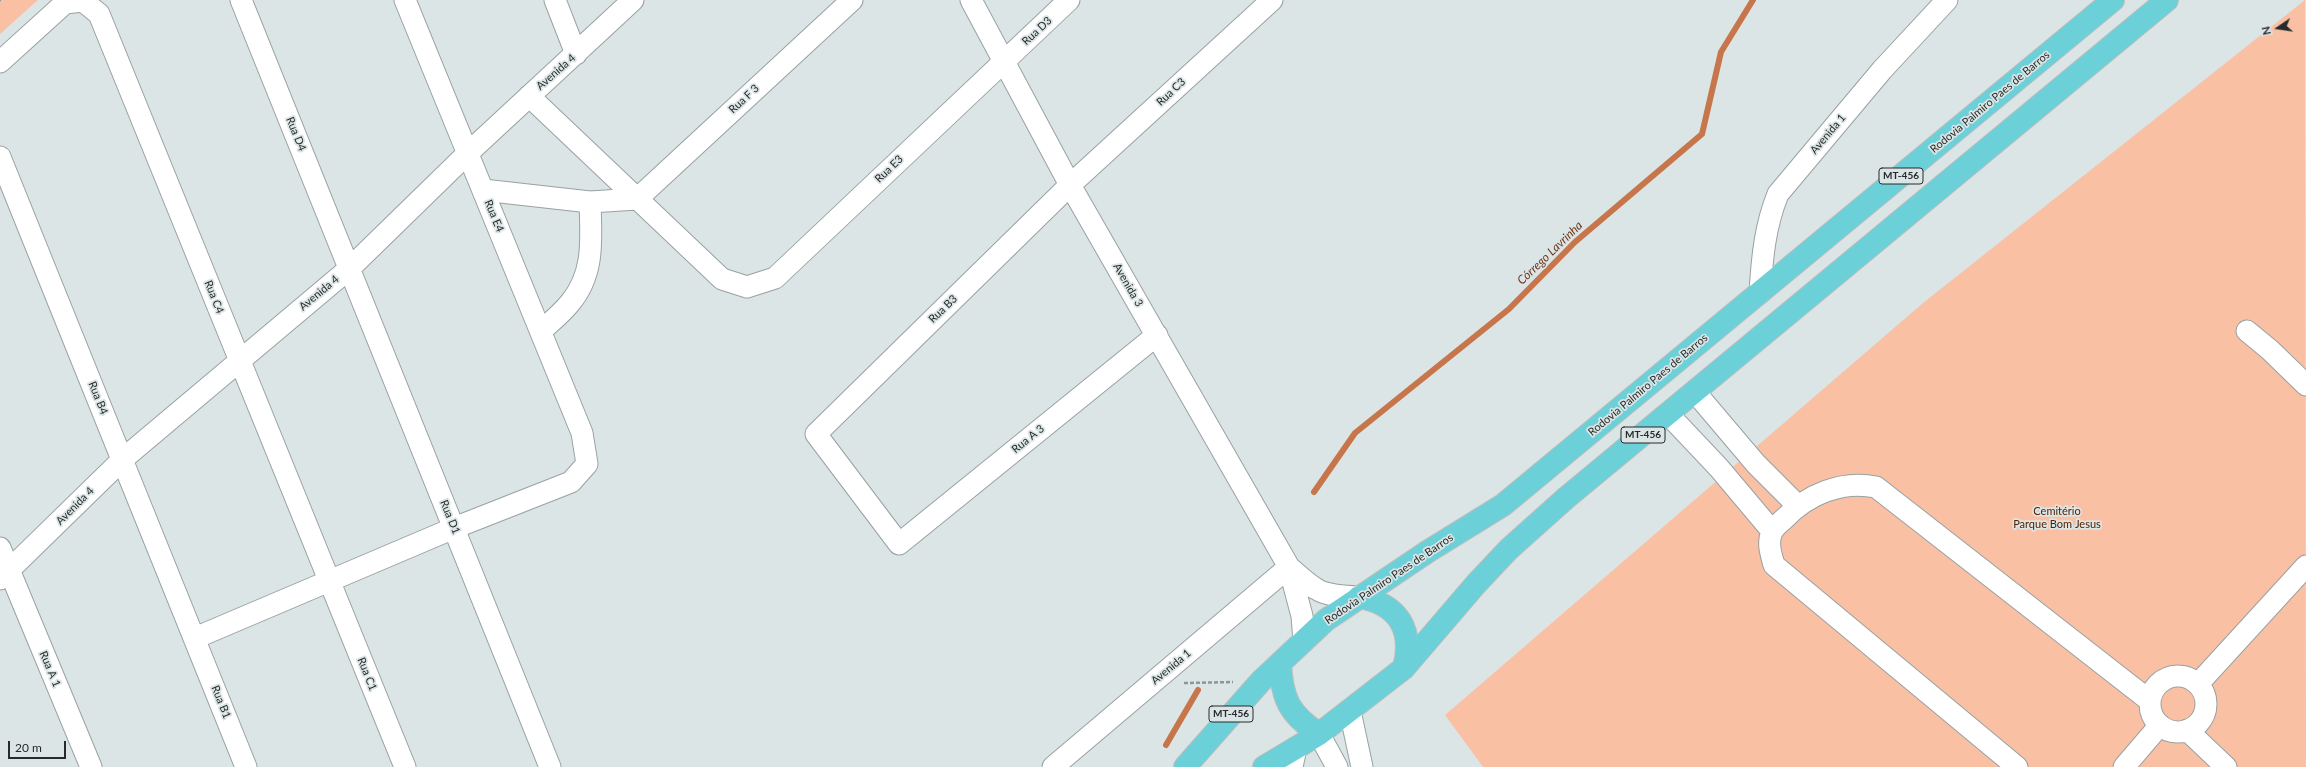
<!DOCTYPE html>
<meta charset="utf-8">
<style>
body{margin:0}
#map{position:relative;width:2306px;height:767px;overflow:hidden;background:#dce5e6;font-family:Lato,sans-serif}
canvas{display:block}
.north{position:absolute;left:2258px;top:8px;width:40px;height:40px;-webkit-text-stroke:3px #dce5e6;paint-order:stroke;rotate:257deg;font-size:11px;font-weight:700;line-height:16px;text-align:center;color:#272a2a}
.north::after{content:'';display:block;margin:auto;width:14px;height:18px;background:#272a2a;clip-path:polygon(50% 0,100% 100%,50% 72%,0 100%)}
.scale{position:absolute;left:8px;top:741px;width:58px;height:18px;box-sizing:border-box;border:2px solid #272a2a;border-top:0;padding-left:5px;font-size:12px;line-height:14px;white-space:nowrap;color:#272a2a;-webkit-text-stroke:3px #dce5e6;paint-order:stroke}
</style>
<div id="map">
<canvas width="2306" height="767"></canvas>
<div class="north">N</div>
<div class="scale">20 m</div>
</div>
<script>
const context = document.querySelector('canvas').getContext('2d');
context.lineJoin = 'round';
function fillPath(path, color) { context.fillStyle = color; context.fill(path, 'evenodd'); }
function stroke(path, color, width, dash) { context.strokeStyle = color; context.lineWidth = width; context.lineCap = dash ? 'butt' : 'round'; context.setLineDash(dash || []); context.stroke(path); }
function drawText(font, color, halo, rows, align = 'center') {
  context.font = font + ' Lato,sans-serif'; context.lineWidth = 3.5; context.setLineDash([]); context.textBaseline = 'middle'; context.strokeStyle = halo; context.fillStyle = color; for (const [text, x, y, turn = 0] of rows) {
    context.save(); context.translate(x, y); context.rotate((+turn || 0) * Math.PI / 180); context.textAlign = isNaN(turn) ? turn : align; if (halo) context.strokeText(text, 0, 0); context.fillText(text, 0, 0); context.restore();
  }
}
fillPath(new Path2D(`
 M 0,0 L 38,0 L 0,34 Z
 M 2305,0 L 2306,767 L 1483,767 L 1445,715 L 1923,303 Z`), '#f9c0a4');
stroke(new Path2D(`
 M 1314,492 L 1355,433 L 1509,309 L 1575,242 L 1702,134 L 1721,52 L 1753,0
 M 1166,745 L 1198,690`), '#c7764c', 6);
const minor = new Path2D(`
 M 241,0 L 550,767
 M 555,0 L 576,54
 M 971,0 L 1070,185 L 1289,567 L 1302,616 L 1304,641
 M 0,62 L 65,3 L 83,1 L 99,14 L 405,767
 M 529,96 L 722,279 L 747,287 L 775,278 L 1069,0
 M 0,157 L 246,767
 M 483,190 L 590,202 L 637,199 L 852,0
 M 1760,293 C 1762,258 1765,226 1778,194 L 1882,70 L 1947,0
 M 541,331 C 551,322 562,313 570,303 C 595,273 591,239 590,202
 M 2247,331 L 2270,350 L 2306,385
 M 1157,335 L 899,544 L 816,434 L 1070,185 L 1272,0
 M 1695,392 L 1756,464 L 1798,506
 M 1668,414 L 1719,468 L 1772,531
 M 0,548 L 91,767
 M 1289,567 C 1318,593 1319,595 1359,597
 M 0,579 L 123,459 L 350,268 L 468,153 L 633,0
 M 195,638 L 454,528 L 571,482 L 587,464 L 582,433 L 405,0
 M2150 704a28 28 0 1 1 56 0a28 28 0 1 1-56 0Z
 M 2198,684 L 2306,566
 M 1350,711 L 1362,767
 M 2187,730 L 2226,767
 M 1319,734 L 1337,767
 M 1053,767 L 1289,567
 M 1292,767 L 1296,748
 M 2017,767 L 1774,565 C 1771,554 1767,543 1772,532 C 1774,527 1781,522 1784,519 C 1808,494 1842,480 1876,487 L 2150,701
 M 2124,767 L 2160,725`);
const major = new Path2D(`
 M 1359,597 C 1398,604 1414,629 1404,668
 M 1280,663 C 1282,699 1289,714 1319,734
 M 1185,767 L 1261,681 L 1326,620 L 1427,552 L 1503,505 L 2113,0
 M 1264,767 L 1319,734 L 1404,668 L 1476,584 L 1509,549 L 1566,498 L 2167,0`);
stroke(minor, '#99a1a2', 23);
stroke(major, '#bebfbf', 24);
stroke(new Path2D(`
 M 0,0 L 1,0
 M 1184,683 L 1233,682`), '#8e9595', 2.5, [4, 2]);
stroke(minor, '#fff', 21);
stroke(major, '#6bd0d7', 22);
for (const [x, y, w] of [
 [1901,176,44],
 [1643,435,44],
 [1231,714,44]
]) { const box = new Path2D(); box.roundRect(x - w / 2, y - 8, w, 16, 3); context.fillStyle = '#dce5e6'; context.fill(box); stroke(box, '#272a2a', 1); }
drawText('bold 10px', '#272a2a', null, [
 ["MT-456",1901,176],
 ["MT-456",1643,435],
 ["MT-456",1231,714]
]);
drawText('11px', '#272a2a', '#dce5e6', [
 ["Rua D3",1037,31,-43],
 ["Avenida 4",556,72,-41],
 ["Rua C3",1171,92,-43],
 ["Rua F 3",744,99,-43],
 ["Rodovia Palmiro Paes de Barros",1990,102,-40],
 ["Rua D4",296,134,68],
 ["Avenida 1",1828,134,-50],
 ["Rua E3",889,169,-44],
 ["Rua E4",494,216,67],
 ["Avenida 3",1128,285,60],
 ["Avenida 4",319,293,-40],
 ["Rua C4",214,297,68],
 ["Rua B3",943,309,-44],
 ["Rodovia Palmiro Paes de Barros",1648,385,-40],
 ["Rua B4",98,398,68],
 ["Rua A 3",1028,439,-39],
 ["Avenida 4",75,506,-45],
 ["Rua D1",450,517,68],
 ["Rodovia Palmiro Paes de Barros",1389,579,-34],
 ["Avenida 1",1171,667,-40],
 ["Rua A 1",50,669,67],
 ["Rua C1",367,674,68],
 ["Rua B1",221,702,68]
]);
drawText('11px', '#552100', '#dce5e6', [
 ["Cemitério",2057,511],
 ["Parque Bom Jesus",2057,524]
]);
drawText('italic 12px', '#6d3719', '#dce5e6', [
 ["Córrego Lavrinha",1550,253,-44]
]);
</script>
